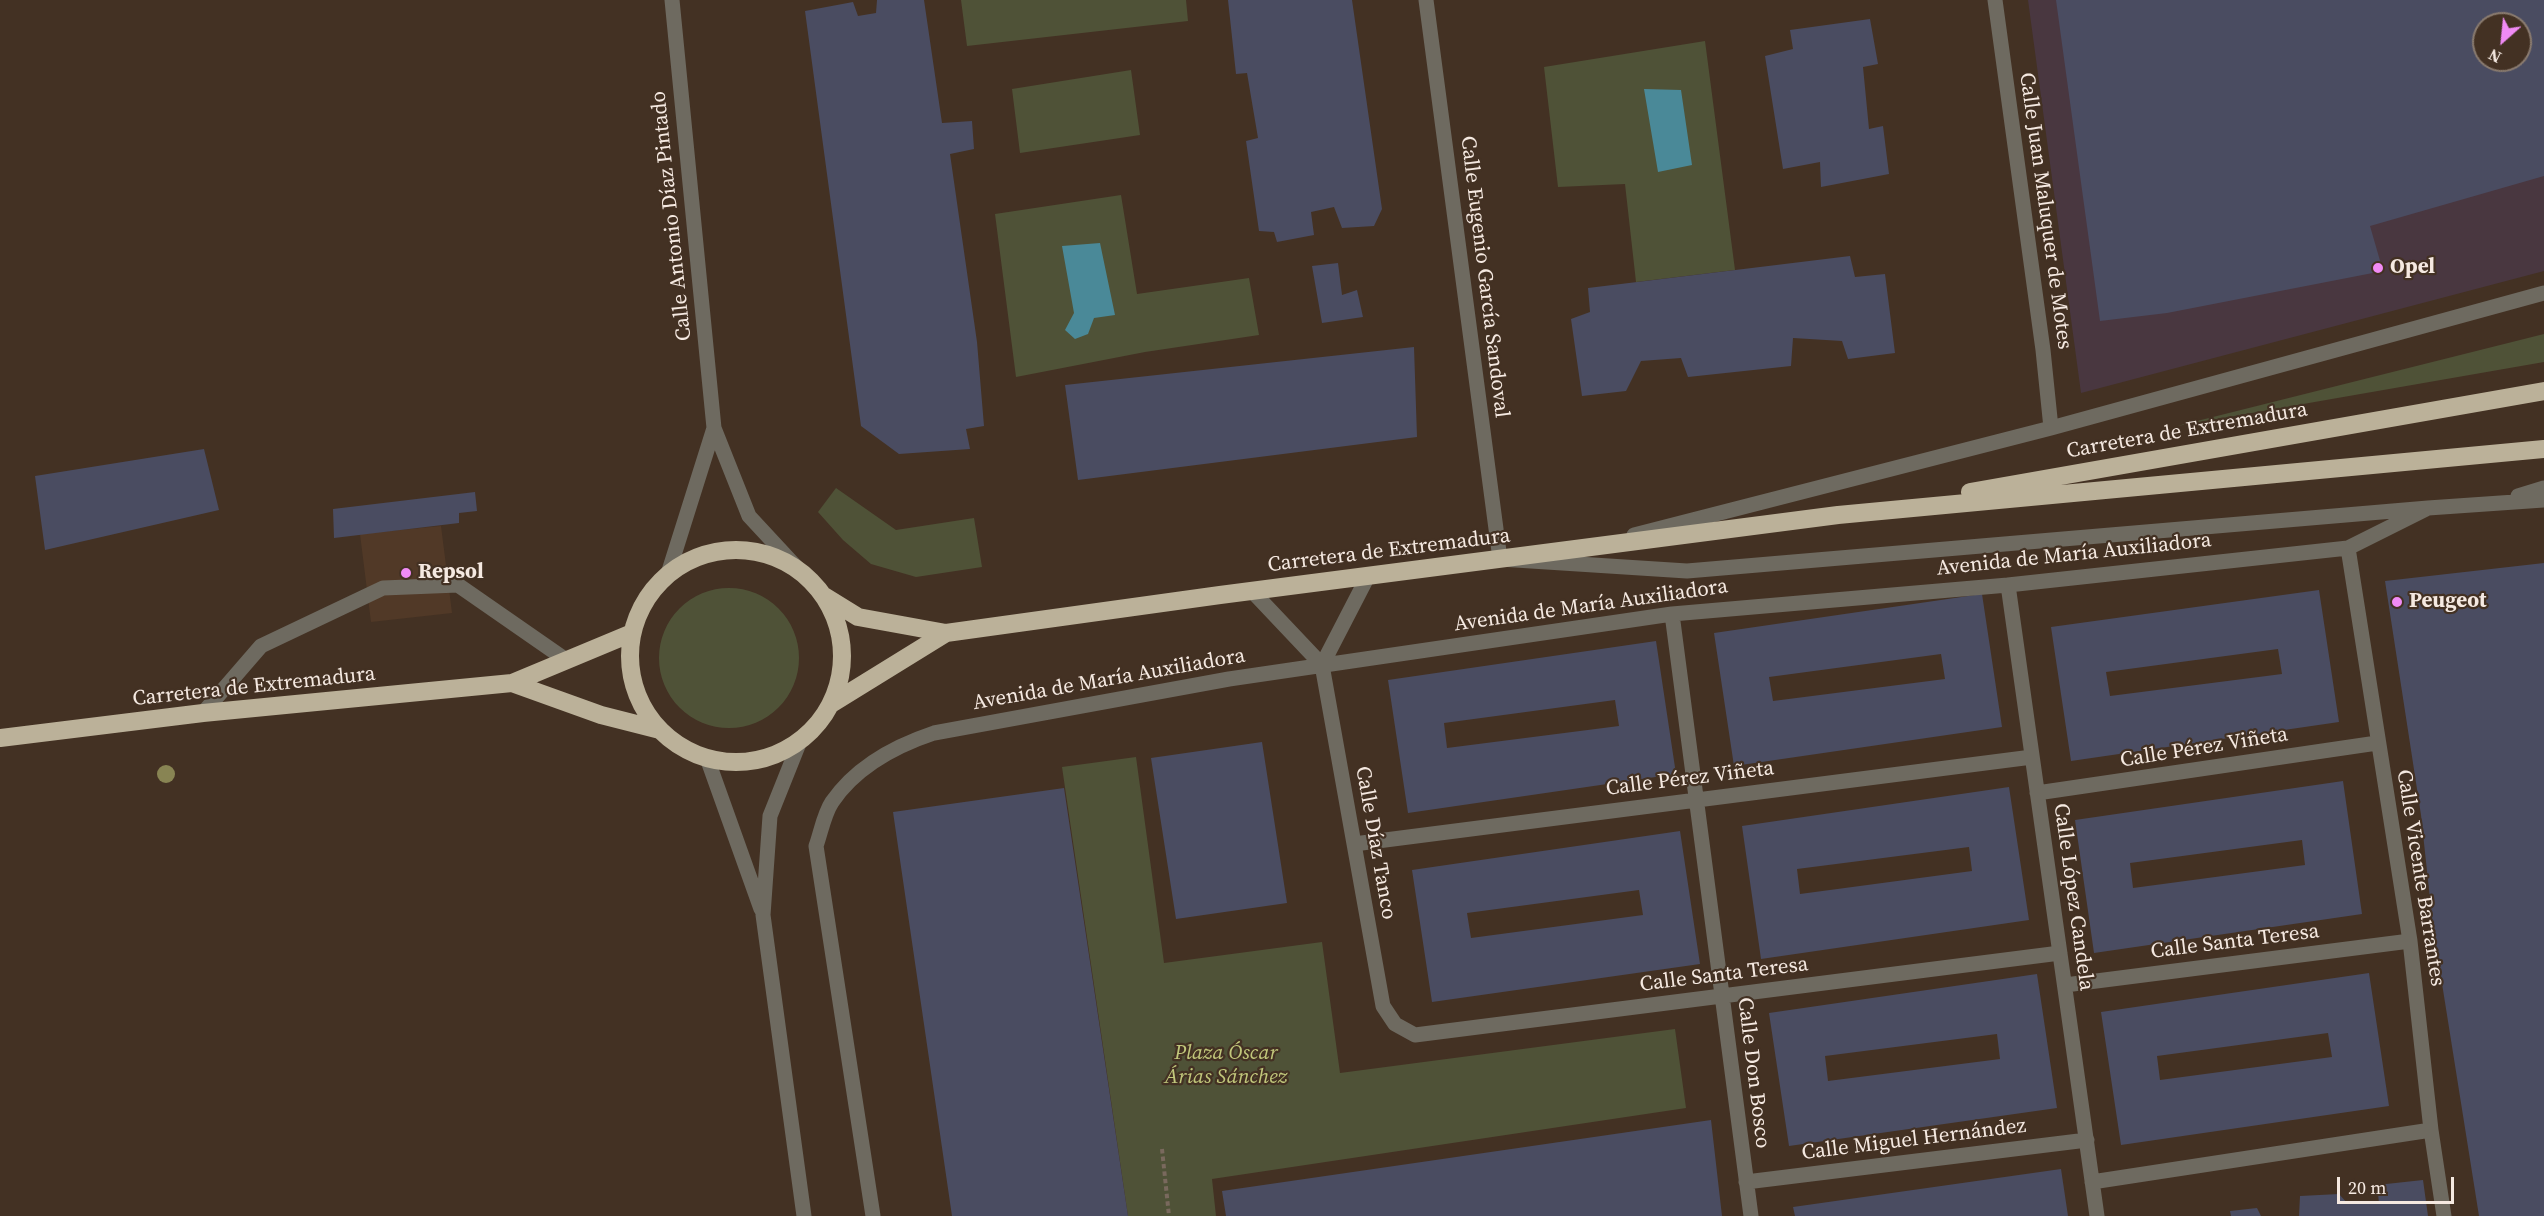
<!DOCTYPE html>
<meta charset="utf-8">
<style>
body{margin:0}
#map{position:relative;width:2544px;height:1216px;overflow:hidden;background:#433123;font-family:"Source Serif 4",serif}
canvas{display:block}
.north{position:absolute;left:2472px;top:12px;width:60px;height:60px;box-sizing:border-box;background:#433123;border:2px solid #8a7b6f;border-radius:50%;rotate:207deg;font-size:16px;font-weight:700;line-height:24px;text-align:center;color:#f5e9e1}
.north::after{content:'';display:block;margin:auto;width:21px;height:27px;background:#f08bf5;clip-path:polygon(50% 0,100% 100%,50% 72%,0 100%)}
.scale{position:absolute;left:2337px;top:1177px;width:117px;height:27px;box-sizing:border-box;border:3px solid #f5e9e1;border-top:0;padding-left:8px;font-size:18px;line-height:21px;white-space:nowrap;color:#f5e9e1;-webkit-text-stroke:4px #433123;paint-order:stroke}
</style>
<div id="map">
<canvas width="2544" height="1216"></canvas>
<div class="north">N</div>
<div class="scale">20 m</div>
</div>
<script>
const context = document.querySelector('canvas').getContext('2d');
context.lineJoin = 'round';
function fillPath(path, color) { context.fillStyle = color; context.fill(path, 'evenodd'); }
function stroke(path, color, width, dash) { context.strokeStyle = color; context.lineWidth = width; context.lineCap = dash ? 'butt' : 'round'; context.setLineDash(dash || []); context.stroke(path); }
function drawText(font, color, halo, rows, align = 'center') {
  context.font = font + ' "Source Serif 4",serif'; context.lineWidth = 4.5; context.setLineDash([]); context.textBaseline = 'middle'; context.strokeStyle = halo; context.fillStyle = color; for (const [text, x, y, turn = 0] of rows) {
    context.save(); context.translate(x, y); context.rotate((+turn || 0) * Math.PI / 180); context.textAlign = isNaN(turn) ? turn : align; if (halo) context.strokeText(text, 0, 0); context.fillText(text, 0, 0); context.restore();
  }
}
fillPath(new Path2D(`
 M 441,526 L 452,613 L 371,622 L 360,534 Z`), '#513927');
fillPath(new Path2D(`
 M 2028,0 L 2544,0 L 2544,271 L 2081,393 ZM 2484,24 L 2520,24 L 2520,60 L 2484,60 Z`), '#493740');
fillPath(new Path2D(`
 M 961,0 L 1186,0 L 1188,21 L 967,46 Z
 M 1705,41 L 1735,270 L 1636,282 L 1625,184 L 1558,187 L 1544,67 Z
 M 1131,70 L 1140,135 L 1020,153 L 1012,89 Z
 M 1121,195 L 1137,294 L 1249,278 L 1259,335 L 1145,352 L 1016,377 L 995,214 Z
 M 2544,334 L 2544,362 L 2177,426 Z
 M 836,488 L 896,530 L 974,518 L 982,567 L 916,577 L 871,564 L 843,540 L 818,512 Z
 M659 658a70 70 0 1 1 140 0a70 70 0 1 1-140 0Z
 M 1136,757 L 1164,963 L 1322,942 L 1340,1073 L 1675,1029 L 1686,1108 L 1212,1179 L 1216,1216 L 1128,1216 L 1062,767 Z`), '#4f5237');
fillPath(new Path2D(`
 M 1644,89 L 1681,90 L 1692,165 L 1658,172 Z
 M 1100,243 L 1115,315 L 1094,318 L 1088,334 L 1075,339 L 1065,330 L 1074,313 L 1062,246 Z`), '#4a8998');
fillPath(new Path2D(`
 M 877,0 L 924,0 L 942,123 L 972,121 L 974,149 L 950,154 L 977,342 L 984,426 L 966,429 L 970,449 L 899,454 L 861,426 L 805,11 L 853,2 L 858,16 L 876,13 Z
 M 1228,0 L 1352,0 L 1382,209 L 1374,226 L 1342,228 L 1334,207 L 1311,212 L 1314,235 L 1277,242 L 1274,232 L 1259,231 L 1246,141 L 1258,138 L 1247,73 L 1236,74 Z
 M 2056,0 L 2544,0 L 2544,176 L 2370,226 L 2383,271 L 2167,313 L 2100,321 ZM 2484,24 L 2520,24 L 2520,60 L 2484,60 Z
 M 1870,19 L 1878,64 L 1863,67 L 1869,129 L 1883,126 L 1889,174 L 1821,187 L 1820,162 L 1783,169 L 1765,56 L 1793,49 L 1790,30 Z
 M 1850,256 L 1855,277 L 1885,274 L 1895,353 L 1848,359 L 1842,341 L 1793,338 L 1791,366 L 1688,377 L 1681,358 L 1641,361 L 1626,391 L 1582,396 L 1571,319 L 1590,312 L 1588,288 Z
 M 1338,263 L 1342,295 L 1357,290 L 1363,317 L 1322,323 L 1312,266 Z
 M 1414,347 L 1417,437 L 1078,480 L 1065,385 Z
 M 204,449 L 219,510 L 45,550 L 35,476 Z
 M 475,492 L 477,511 L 459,513 L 459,523 L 334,538 L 333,509 Z
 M 2544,563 L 2544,1216 L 2479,1216 L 2433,927 L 2421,815 L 2385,581 Z
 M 2319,590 L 2339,722 L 2071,761 L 2051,627 ZM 2278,649 L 2282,674 L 2110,696 L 2106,672 Z
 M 1982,594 L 2002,727 L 1734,766 L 1714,633 ZM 1941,654 L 1945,679 L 1773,701 L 1769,677 Z
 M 1656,641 L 1676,774 L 1408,813 L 1388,680 ZM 1615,700 L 1619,726 L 1447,748 L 1444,723 Z
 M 1262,742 L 1287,903 L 1176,919 L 1151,758 Z
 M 2343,781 L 2362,914 L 2094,953 L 2075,820 ZM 2302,840 L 2305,865 L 2133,888 L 2130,863 Z
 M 2009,787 L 2029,920 L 1761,959 L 1742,826 ZM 1969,847 L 1972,871 L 1800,894 L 1797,869 Z
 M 1064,788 L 1128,1216 L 952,1216 L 893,812 Z
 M 1680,831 L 1700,964 L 1432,1002 L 1412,870 ZM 1639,890 L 1643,915 L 1471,938 L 1467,913 Z
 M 2369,973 L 2389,1106 L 2121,1145 L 2101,1012 ZM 2328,1033 L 2332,1057 L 2160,1080 L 2157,1056 Z
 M 2037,974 L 2057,1108 L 1789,1146 L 1769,1013 ZM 1997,1034 L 2000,1059 L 1828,1081 L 1825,1056 Z
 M 1711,1120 L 1722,1216 L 1226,1216 L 1222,1191 Z
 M 2061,1169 L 2068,1216 L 1795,1216 L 1793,1207 Z
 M 2423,1180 L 2428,1216 L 2299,1216 L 2300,1196 L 2339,1194 L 2347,1203 L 2379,1203 L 2377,1185 Z
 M 2257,1208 L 2261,1216 L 2231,1216 L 2230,1211 Z`), '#4a4c61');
stroke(new Path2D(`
 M 1162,1149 L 1169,1216`), '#79695d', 4, [4.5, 3]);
stroke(new Path2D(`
 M 672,0 L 714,428 L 749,516 L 800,571
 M 1426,0 L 1500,559 L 1687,571 L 2428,508 L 2544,500
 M 1995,0 L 2043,350 L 2051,428
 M 2518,496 L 2544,488
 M 1634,535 L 2051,428 L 2544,293
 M 2348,548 L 2410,941 L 2431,1130 L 2444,1216
 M 668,574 L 714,428
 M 2008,585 L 2097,1216
 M 1252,591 L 1322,665
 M 1672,614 L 1751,1216
 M 1322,665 L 1383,1006 L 1395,1024 L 1415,1035 L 2060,953
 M 1322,665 L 1368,576
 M 203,713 L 261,646 L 383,588 L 458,585 L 566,660
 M 800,741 L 770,816 L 763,915 L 804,1216
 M 707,758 L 761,909
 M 2037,793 L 2377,743
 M 1354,844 L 2032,757
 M 2065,985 L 2410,941
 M 1746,1182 L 2087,1140
 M 2092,1182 L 2431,1130
 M 873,1216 L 816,846 C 821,832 824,814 832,802 C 856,767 895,746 934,733 L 1229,679 L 1672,614 L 2008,585 L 2348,548 L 2428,508`), '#6e6a60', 15);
stroke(new Path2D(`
 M 1970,492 L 2544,391
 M630 656a106 106 0 1 1 212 0a106 106 0 1 1-212 0Z
 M 824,596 L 858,617 L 946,633 L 1220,595 L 1838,515 L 2544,449
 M 512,683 L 601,715 L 660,730
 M 831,704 L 946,633
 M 0,738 L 203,713 L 512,683 L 632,633`), '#bbb199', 18);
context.fillStyle = '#888453';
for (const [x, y] of [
 [166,774]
]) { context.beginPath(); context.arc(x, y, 9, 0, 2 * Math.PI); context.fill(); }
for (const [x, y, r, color] of [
 [2378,268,6,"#f08bf5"],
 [406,573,6,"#f08bf5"],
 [2397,602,6,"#f08bf5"]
]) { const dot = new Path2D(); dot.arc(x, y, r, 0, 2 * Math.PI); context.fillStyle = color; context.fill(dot); stroke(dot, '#433123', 2); }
drawText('21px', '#f5e9e1', '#433123', [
 ["Calle Juan Maluquer de Motes",2045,211,82],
 ["Calle Antonio Díaz Pintado",672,216,-96],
 ["Calle Eugenio García Sandoval",1484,277,83],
 ["Carretera de Extremadura",2187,431,-10],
 ["Carretera de Extremadura",1389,551,-7],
 ["Avenida de María Auxiliadora",2074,555,-6],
 ["Avenida de María Auxiliadora",1591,606,-8],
 ["Avenida de María Auxiliadora",1109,680,-10],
 ["Carretera de Extremadura",254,687,-6],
 ["Calle Pérez Viñeta",2204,748,-9],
 ["Calle Pérez Viñeta",1690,779,-7],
 ["Calle Díaz Tanco",1375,843,80],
 ["Calle Vicente Barrantes",2420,878,81],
 ["Calle López Candela",2073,897,82],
 ["Calle Santa Teresa",2235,942,-7],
 ["Calle Santa Teresa",1724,975,-7],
 ["Calle Don Bosco",1753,1073,83],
 ["Calle Miguel Hernández",1914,1140,-7]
]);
drawText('bold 21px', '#f5e9e1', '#433123', [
 ["Opel",2390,268],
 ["Repsol",418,573],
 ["Peugeot",2409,602]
], 'left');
drawText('italic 21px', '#c1c77b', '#433123', [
 ["Plaza Óscar",1226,1054],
 ["Árias Sánchez",1226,1078]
]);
</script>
